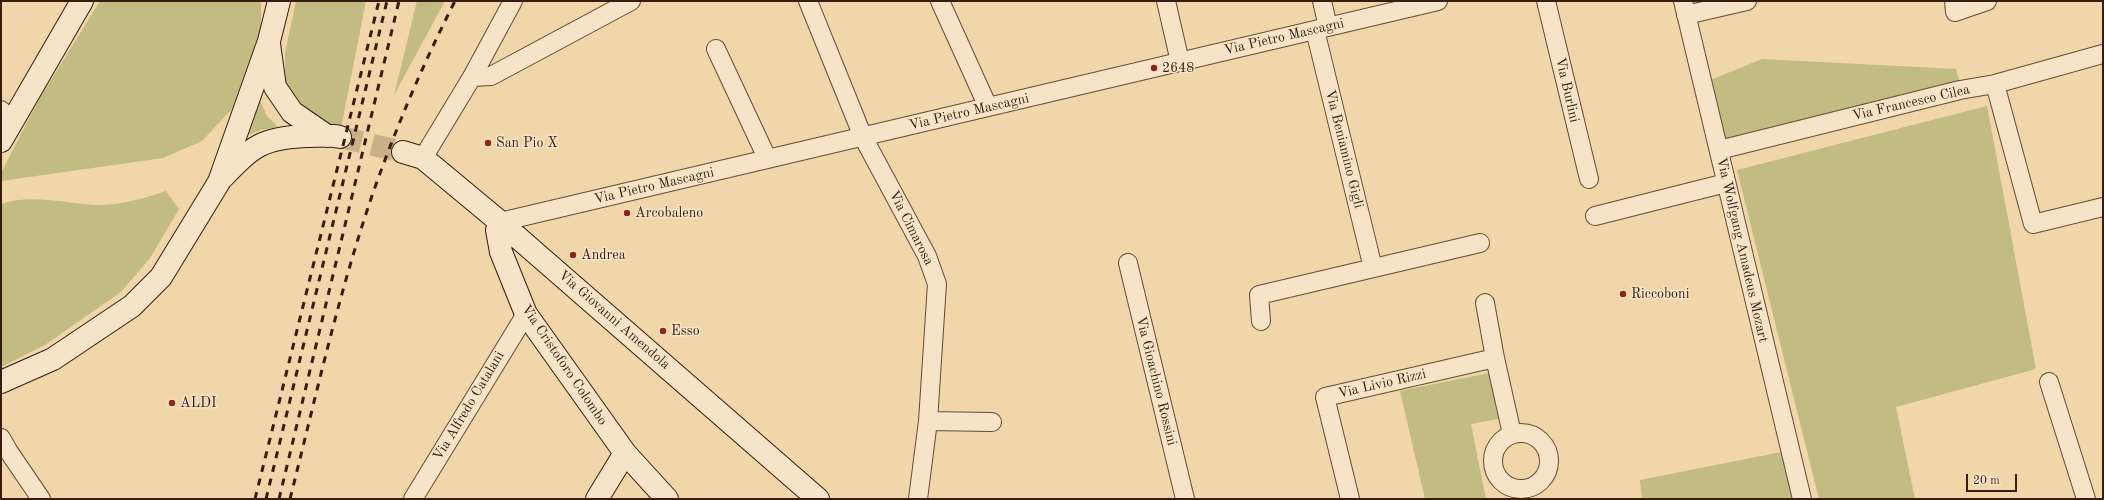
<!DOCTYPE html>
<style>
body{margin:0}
#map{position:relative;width:2104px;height:500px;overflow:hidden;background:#f0d6a9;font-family:"Old Standard TT",serif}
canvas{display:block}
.frame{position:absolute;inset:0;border:2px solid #381c0f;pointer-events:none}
.scale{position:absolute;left:1966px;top:474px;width:51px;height:18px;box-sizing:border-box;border:2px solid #381c0f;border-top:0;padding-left:5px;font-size:12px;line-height:14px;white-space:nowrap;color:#381c0f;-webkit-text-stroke:3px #f5e4c7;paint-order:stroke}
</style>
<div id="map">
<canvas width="2104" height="500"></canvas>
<div class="frame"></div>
<div class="scale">20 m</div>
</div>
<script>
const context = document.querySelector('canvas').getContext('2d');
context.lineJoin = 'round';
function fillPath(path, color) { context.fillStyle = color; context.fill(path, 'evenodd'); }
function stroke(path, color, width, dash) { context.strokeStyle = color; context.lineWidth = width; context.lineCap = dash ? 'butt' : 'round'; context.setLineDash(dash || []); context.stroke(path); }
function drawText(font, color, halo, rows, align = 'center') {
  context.font = font + ' "Old Standard TT",serif'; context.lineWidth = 3; context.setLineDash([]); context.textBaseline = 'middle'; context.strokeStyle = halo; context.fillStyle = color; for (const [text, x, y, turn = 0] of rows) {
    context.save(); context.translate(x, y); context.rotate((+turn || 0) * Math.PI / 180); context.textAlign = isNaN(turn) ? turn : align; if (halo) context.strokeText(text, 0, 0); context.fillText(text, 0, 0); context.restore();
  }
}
fillPath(new Path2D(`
 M 100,1 L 261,1 L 261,28 L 232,109 L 202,141 L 163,158 L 1,181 L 1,173 L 38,101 Z
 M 296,1 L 366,1 L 341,128 L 320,122 L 288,93 L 285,73 L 285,53 Z
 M 417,1 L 445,1 L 394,95 Z
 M 1762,59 L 1956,69 L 1960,82 L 1723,142 L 1708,81 Z
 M 259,98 L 267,116 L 278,127 L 261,130 L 244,137 Z
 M 1987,106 L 2036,369 L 1896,407 L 1915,499 L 1819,499 L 1737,170 Z
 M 166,191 L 179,209 L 150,258 L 121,292 L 45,345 L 1,367 L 1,204 C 32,194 63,203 93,205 C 118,206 143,199 166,191 Z
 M 1489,373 L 1498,419 L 1471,424 L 1486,499 L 1425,499 L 1400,391 Z
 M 1781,452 L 1793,499 L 1642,499 L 1640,480 Z`), '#c2bb82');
stroke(new Path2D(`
 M 340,137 L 403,152`), '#cbb18a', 22, [22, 11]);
const street = new Path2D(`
 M 808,1 L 863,137 L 927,256 L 937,284 L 928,421 L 918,499
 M 940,1 L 988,107
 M 1166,1 L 1180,62
 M 1322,1 L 1328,27
 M 1546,1 L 1589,179
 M 1683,1 L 1802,499
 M 1954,1 L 1955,12 L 1987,1
 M 1686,15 L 1747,1
 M 1315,30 L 1373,268
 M 716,49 L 767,158
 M 472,77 L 491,76 L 631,1
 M 1995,84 L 2033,224 L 2103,207
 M 1,110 L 13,122
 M 1719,150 L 1960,90 L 1995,84 L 2103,54
 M 423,158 L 472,77 L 513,1
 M 1595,216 L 1726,183
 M 500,222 L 1438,1
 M 1128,263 L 1185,499
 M 1485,303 L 1495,358 L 1512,434
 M 1261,321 L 1259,295 L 1480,243
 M 2049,382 L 2086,499
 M 928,421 L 992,422
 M1493 461a28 28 0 1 1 56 0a28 28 0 1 1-56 0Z
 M 1,438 L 9,452 L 41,499
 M 413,499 L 526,314
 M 1350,499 L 1325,397 L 1495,358`);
const secondary = new Path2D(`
 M 269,44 L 275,87 L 292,112 L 327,136
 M 1,141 L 82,1
 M 403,152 L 423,158 L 500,222 L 818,499
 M 223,177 C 253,146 262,138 306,136 C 317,136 329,134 340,137
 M 500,222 L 497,230 L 501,252 L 526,314 L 625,453 L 667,499
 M 1,382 L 53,359 L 132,306 L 161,277 L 219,182 L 269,41 L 279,1
 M 597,499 L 625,453`);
stroke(street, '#664a36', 20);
stroke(secondary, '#381c0f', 24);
stroke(street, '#f5e4c7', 18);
stroke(secondary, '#f5e4c7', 22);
stroke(new Path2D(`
 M 255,499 L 379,1
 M 266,499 L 387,1
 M 279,499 L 399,1
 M 290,499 C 316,396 339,291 374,190 C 397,125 424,62 455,1`), '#381c0f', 3, [7, 7]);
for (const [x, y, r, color] of [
 [1154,68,4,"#8f2418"],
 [488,143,4,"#8f2418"],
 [627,213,4,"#8f2418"],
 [573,255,4,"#8f2418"],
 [1623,294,4,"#8f2418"],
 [663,331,4,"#8f2418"],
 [172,403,4,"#8f2418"]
]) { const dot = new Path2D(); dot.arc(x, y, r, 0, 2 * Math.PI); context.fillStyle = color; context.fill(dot); stroke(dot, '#f5e4c7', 1.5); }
drawText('14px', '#381c0f', '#f5e4c7', [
 ["Via Pietro Mascagni",1284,37,-13],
 ["Via Burlini",1567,90,77],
 ["Via Francesco Cilea",1911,103,-13],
 ["Via Pietro Mascagni",969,112,-13],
 ["Via Beniamino Gigli",1344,149,76],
 ["Via Pietro Mascagni",654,186,-13],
 ["Via Cimarosa",911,228,63],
 ["Via Wolfgang Amadeus Mozart",1742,250,77],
 ["Via Giovanni Amendola",614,320,41],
 ["Via Cristoforo Colombo",564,365,56],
 ["Via Gioachino Rossini",1156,381,76],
 ["Via Livio Rizzi",1382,384,-13],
 ["Via Alfredo Catalani",469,406,-59]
]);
drawText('14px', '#381c0f', '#f5e4c7', [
 ["2648",1162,68],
 ["San Pio X",496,143],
 ["Arcobaleno",635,213],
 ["Andrea",581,255],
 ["Riccoboni",1631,294],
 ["Esso",671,331],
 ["ALDI",180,403]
], 'left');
</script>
